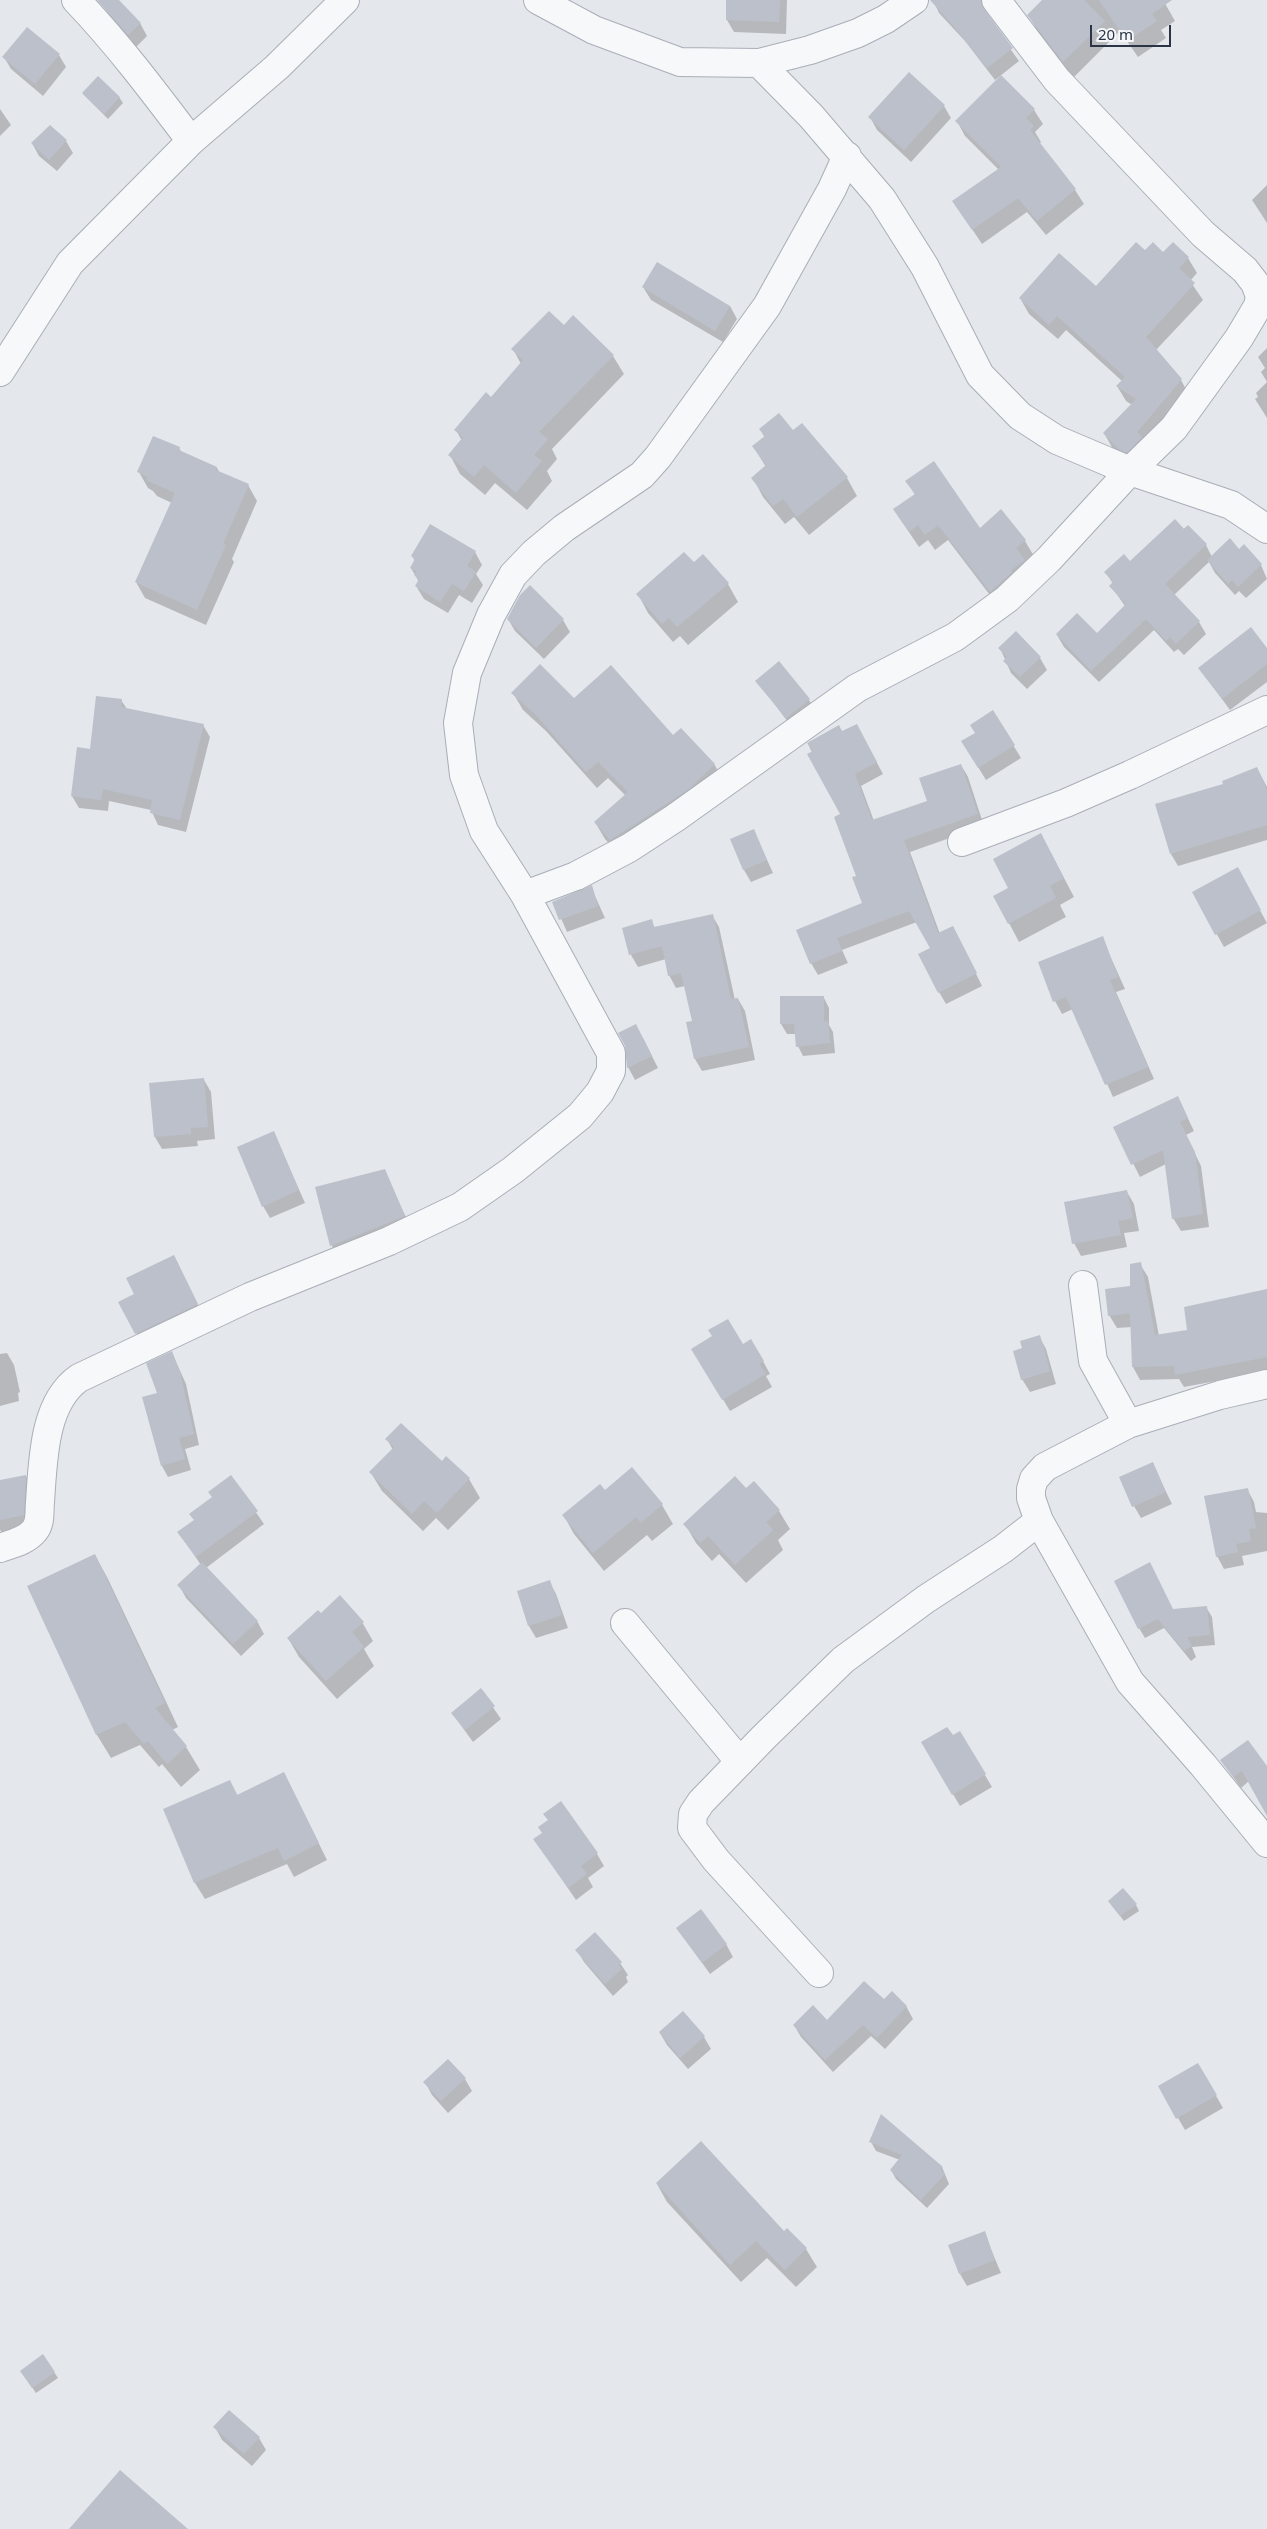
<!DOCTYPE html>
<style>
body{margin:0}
#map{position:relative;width:1267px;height:2529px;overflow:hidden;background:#e4e7ec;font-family:"Noto Sans",sans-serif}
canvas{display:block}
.scale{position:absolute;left:1090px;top:25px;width:81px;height:22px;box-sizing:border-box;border:2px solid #2b3445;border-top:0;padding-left:6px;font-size:15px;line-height:18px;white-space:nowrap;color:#2b3445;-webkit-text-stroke:4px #f4f6f9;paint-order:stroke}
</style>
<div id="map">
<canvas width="1267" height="2529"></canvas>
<div class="scale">20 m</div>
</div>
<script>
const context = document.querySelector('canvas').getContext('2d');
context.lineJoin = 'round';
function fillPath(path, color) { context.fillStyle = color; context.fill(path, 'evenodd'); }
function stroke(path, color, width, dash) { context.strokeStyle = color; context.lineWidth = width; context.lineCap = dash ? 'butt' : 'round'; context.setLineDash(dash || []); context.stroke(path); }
fillPath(new Path2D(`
 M 107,0 L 117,0 L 140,23 L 147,36 L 136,47 L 110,17 L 103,4 Z
 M 728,0 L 787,0 L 786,34 L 734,32 L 727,20 Z
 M 933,0 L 981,0 L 989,19 L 1019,61 L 995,80 L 965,41 L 939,13 Z
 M 1044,0 L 1163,0 L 1175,21 L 1161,30 L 1166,38 L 1138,57 L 1120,31 L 1073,78 L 1038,32 L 1029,15 Z
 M 59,55 L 66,67 L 43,96 L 11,69 L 4,57 Z
 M 909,74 L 944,106 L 951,118 L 911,162 L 877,130 L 870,117 Z
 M 83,94 L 119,97 L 123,103 L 108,119 Z
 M 0,109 L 11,125 L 0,136 Z
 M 1034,110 L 1043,124 L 1035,132 L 1041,142 L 1039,144 L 1075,190 L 1084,204 L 1046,235 L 1027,212 L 982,244 L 954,202 L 999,170 L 965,136 L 957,121 Z
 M 66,141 L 73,153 L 57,171 L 39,156 L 32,143 Z
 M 1267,185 L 1267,223 L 1252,200 Z
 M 1173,244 L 1188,258 L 1197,273 L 1190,281 L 1203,300 L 1156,350 L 1181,380 L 1189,395 L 1129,465 L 1113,449 L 1104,433 L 1132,405 L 1126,401 L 1117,386 L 1122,381 L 1066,330 L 1058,339 L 1029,314 L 1020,298 L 1097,288 L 1145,252 L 1163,254 Z
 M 643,287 L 730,306 L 737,319 L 723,342 L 651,300 Z
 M 564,327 L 613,356 L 624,374 L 552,449 L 557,459 L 547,471 L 552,481 L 527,510 L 495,483 L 485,495 L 460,474 L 450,455 L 462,441 L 456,430 L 491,399 L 521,364 L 513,349 Z
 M 1267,348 L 1267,418 L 1255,399 L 1258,397 L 1256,393 L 1267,382 L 1261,372 L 1265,368 L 1258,357 Z
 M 760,429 L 793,432 L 847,478 L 857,496 L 809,535 L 794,517 L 785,524 L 763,497 L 753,478 L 766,467 L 753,446 L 765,438 Z
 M 179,448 L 182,453 L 217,468 L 220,473 L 248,485 L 257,501 L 232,559 L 234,562 L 206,625 L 145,598 L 136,582 L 172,503 L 157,496 L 153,491 L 148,488 L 139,472 Z
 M 907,481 L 980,530 L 1025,541 L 1034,556 L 999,607 L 948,540 L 935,550 L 928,540 L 919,547 L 894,510 L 915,495 Z
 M 1188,526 L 1206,545 L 1212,557 L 1239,551 L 1244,546 L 1261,565 L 1267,579 L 1246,598 L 1239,591 L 1235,595 L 1215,573 L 1209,562 L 1174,595 L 1199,622 L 1206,634 L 1184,655 L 1178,649 L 1174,652 L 1154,630 L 1099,682 L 1064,647 L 1057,635 L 1097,635 L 1125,606 L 1111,586 L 1113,584 L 1106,572 L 1130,562 Z
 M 475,552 L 482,565 L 476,574 L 483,585 L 472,603 L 459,595 L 448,613 L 424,599 L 416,586 L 419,582 L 411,568 L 415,561 L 412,556 Z
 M 693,564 L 728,584 L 738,602 L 688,645 L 680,636 L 673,642 L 648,613 L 638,594 Z
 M 508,619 L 563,620 L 570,632 L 544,659 L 515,631 Z
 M 1000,648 L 1040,658 L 1047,670 L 1027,689 L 1011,673 Z
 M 1267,650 L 1267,682 L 1230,710 L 1200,669 Z
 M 757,681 L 809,700 L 816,712 L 794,730 Z
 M 513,693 L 574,700 L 673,737 L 714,764 L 724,781 L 621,857 L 605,839 L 595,822 L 626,796 L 608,778 L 597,788 L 546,731 L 523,710 Z
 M 121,700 L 127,709 L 203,725 L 210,737 L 186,832 L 158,825 L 151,810 L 109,801 L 108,811 L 79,808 L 72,796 L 91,750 Z
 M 993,712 L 1021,758 L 986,780 L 970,754 L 976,734 Z
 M 842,733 L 863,737 L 883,774 L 861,786 L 874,821 L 929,802 L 961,765 L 968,777 L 984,826 L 910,852 L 940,934 L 959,939 L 982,986 L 946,1004 L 939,992 L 931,949 L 917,922 L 842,950 L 848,963 L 818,975 L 811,963 L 863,903 L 842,815 L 808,744 Z
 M 1257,768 L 1267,787 L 1267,840 L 1178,866 L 1171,854 L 1225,785 Z
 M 754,831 L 773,873 L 751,882 L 744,870 Z
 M 1051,853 L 1074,897 L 1060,905 L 1066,917 L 1019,942 L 1009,923 L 1010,888 Z
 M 1244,881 L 1267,923 L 1224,947 L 1193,892 Z
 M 591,887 L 605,918 L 567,932 L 554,902 Z
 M 712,915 L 719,927 L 735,1000 L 738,999 L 745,1011 L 755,1060 L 702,1071 L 695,1059 L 688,1023 L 694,1022 L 685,986 L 676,988 L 669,975 L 666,959 L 638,967 L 631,955 L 651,921 L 655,928 Z
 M 1102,938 L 1125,989 L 1116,992 L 1154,1079 L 1113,1097 L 1073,1009 L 1062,1014 L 1055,1001 Z
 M 824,998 L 829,1008 L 829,1025 L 833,1032 L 835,1053 L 803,1056 L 798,1046 L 797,1034 L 787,1034 L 781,1024 Z
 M 643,1038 L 658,1068 L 635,1080 L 628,1067 Z
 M 204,1080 L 211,1092 L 215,1139 L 197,1141 L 198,1146 L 162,1149 L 155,1137 Z
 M 1184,1110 L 1194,1131 L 1186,1135 L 1201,1166 L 1209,1227 L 1181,1231 L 1173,1218 L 1166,1164 L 1140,1177 L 1115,1128 Z
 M 274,1133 L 305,1203 L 270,1218 L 263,1206 Z
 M 384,1170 L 411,1228 L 338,1257 L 332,1246 L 316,1188 Z
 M 1127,1192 L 1134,1204 L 1139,1231 L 1124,1233 L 1127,1247 L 1081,1256 L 1074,1243 Z
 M 174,1256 L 207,1324 L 147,1352 L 120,1303 L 136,1295 Z
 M 1140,1264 L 1148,1277 L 1159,1336 L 1188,1331 L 1267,1290 L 1267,1380 L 1259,1373 L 1184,1387 L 1179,1379 L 1140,1380 L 1133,1367 L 1132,1327 L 1117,1328 L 1109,1315 L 1131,1287 Z
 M 1039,1336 L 1046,1349 L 1056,1384 L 1030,1392 L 1022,1379 L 1023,1349 Z
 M 742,1346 L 763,1361 L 770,1374 L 766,1376 L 772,1387 L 730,1411 L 693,1350 Z
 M 7,1353 L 14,1365 L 20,1392 L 18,1393 L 19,1401 L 0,1406 L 0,1354 Z
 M 172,1353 L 186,1384 L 199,1445 L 185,1449 L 191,1470 L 168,1477 L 162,1466 L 159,1394 Z
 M 387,1439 L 442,1463 L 446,1458 L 469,1479 L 480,1498 L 448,1530 L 436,1518 L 423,1531 L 382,1491 L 371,1473 L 393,1450 Z
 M 1152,1463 L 1172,1504 L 1141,1518 L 1134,1506 Z
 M 632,1469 L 662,1505 L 673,1524 L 652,1541 L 647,1535 L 604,1571 L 574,1534 L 564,1516 L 605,1492 Z
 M 26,1476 L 33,1488 L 30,1527 L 2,1533 L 0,1530 L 0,1481 Z
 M 231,1476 L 264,1524 L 206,1568 L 257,1621 L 264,1634 L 241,1656 L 186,1598 L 179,1585 L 201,1565 L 179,1533 L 195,1521 Z
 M 1247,1489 L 1254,1502 L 1256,1512 L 1267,1513 L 1267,1551 L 1242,1556 L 1244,1565 L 1224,1569 L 1217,1556 Z
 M 746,1490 L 779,1511 L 790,1529 L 778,1540 L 783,1550 L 746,1583 L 719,1554 L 712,1561 L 696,1543 L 685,1524 Z
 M 95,1555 L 108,1579 L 178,1727 L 172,1730 L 186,1747 L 200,1770 L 181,1787 L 162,1764 L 159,1767 L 140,1745 L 111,1758 L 97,1735 L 28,1587 Z
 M 549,1581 L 556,1594 L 568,1628 L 536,1638 L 529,1626 L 518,1592 Z
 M 1206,1607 L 1212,1617 L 1215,1645 L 1192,1647 L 1196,1657 L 1191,1661 L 1164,1628 L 1145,1638 L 1139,1628 L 1173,1610 Z
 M 320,1615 L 362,1622 L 373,1641 L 364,1649 L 374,1666 L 337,1699 L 299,1657 L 288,1638 Z
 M 481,1690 L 501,1719 L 473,1742 L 452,1713 Z
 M 960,1733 L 992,1787 L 960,1806 L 923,1743 L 952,1737 Z
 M 1222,1761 L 1267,1768 L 1267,1813 L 1249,1781 L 1241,1788 Z
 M 284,1773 L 327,1860 L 294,1877 L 287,1864 L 205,1899 L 195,1883 L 164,1810 L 230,1782 L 238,1796 Z
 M 535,1840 L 597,1854 L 604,1866 L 588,1878 L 593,1887 L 576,1900 Z
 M 1109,1902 L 1136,1905 L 1139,1911 L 1124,1921 Z
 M 678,1929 L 726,1944 L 733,1957 L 710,1974 Z
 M 577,1950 L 620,1963 L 628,1975 L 626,1977 L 628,1982 L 613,1996 L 584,1962 Z
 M 884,2001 L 906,2006 L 913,2019 L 885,2049 L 871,2036 L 833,2072 L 801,2037 L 794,2025 L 827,2022 Z
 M 683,2013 L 704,2037 L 711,2049 L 688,2069 L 667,2045 L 660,2033 Z
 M 1198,2064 L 1223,2108 L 1185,2130 L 1160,2087 Z
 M 465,2079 L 472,2091 L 448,2113 L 432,2095 L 425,2082 Z
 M 871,2142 L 942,2167 L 949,2184 L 927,2208 L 896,2179 L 891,2170 L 900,2160 L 876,2151 Z
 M 657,2184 L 784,2233 L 806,2249 L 817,2267 L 796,2287 L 767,2258 L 741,2282 L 667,2202 Z
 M 984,2233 L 1001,2273 L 967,2286 L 960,2274 Z
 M 54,2372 L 58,2378 L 36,2393 L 25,2377 Z
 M 215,2427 L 259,2438 L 266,2450 L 252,2466 L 222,2440 Z`), '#0003');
fillPath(new Path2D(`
 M 97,0 L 119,0 L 141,23 L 128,35 Z
 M 726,0 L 780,0 L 779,22 L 726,20 Z
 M 930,0 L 981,0 L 984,9 L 1013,48 L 987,68 L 956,29 Z
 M 1042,0 L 1084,0 L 1105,21 L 1063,62 L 1027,15 Z
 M 1099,0 L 1172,0 L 1152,14 L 1157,21 L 1127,41 Z
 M 27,27 L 60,54 L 35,84 L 2,57 Z
 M 909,72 L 945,105 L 904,150 L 868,117 Z
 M 1001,75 L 1035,109 L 1026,118 L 1034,126 L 1030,130 L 1076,189 L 1037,221 L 1018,198 L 972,230 L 952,201 L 1001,167 L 955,121 Z
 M 98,76 L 120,97 L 104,114 L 82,93 Z
 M 50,125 L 67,140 L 49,160 L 31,143 Z
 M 1136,242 L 1145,250 L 1153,242 L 1163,252 L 1173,242 L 1189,257 L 1179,268 L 1195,283 L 1146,337 L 1182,379 L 1137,432 L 1142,437 L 1127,453 L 1119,449 L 1103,433 L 1136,399 L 1116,386 L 1125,377 L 1057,316 L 1049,325 L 1019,298 L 1059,253 L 1096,286 Z
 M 657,262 L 730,306 L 715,331 L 642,287 Z
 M 549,311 L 564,325 L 573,315 L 614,355 L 539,432 L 548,439 L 534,455 L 542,461 L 516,493 L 484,465 L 474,477 L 448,455 L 463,437 L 454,430 L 486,392 L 491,397 L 523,360 L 511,349 Z
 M 779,413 L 793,430 L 802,423 L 848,477 L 797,517 L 783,499 L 773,506 L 751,478 L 766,465 L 752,446 L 765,436 L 759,429 Z
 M 153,436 L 180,447 L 179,450 L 217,467 L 216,470 L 249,484 L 223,544 L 226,545 L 197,610 L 135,582 L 175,493 L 146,480 L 148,477 L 137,472 Z
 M 934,461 L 980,528 L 1001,509 L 1026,540 L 1016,548 L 1025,560 L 1011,570 L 1012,572 L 990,592 L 938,525 L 925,535 L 918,525 L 909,532 L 893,509 L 915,494 L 905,481 Z
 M 1175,519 L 1184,529 L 1188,525 L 1207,544 L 1165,584 L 1200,621 L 1176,644 L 1170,637 L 1166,641 L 1146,619 L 1091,671 L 1056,634 L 1077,613 L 1097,633 L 1126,604 L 1109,586 L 1113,582 L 1104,572 L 1124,554 L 1130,561 Z
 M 430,524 L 476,551 L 467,566 L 476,572 L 464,591 L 452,584 L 440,602 L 415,586 L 419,579 L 414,575 L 416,571 L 410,568 L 415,559 L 411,556 Z
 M 1230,538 L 1239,549 L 1244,544 L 1262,564 L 1238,587 L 1232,580 L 1228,584 L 1207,560 Z
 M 684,552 L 694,562 L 703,554 L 729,583 L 677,627 L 669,618 L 662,624 L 636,594 Z
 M 530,585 L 564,619 L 536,648 L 507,619 L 520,595 Z
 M 1251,627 L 1267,648 L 1267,664 L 1222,699 L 1198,668 Z
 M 1016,631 L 1041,657 L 1020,677 L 1003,661 L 1007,657 L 998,648 Z
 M 779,661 L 810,699 L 786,718 L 755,681 Z
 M 540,664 L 574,698 L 611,665 L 673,735 L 681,728 L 715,764 L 689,789 L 610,840 L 594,822 L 628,792 L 598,762 L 586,772 L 535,714 L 511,693 Z
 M 96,696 L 122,699 L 121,707 L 204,724 L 180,820 L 150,813 L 152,800 L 103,789 L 101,800 L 71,796 L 77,747 L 90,749 Z
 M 993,710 L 1015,745 L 978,768 L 961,741 L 975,733 L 970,725 Z
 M 857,724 L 877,762 L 855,774 L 872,820 L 927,801 L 919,778 L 961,764 L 978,814 L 904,840 L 938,933 L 953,926 L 977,973 L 938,993 L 918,954 L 930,948 L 909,911 L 837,938 L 842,951 L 810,964 L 796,930 L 862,903 L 852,877 L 856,876 L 834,817 L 840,814 L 807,754 L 813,751 L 807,743 L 839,725 L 842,731 Z
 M 1257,767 L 1267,790 L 1267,825 L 1170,854 L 1155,804 L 1223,784 L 1222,781 Z
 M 754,829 L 767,860 L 743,870 L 730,839 Z
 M 1041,833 L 1064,878 L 1050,886 L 1056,898 L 1008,924 L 993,896 L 1008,888 L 993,859 Z
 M 1238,867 L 1261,910 L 1215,935 L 1192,892 Z
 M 592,885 L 598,906 L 559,920 L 552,902 Z
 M 713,914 L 731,999 L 738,998 L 749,1047 L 694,1059 L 686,1022 L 692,1021 L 681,973 L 668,976 L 662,946 L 629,955 L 622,928 L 652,919 L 654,927 Z
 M 1103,936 L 1118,977 L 1110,980 L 1148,1067 L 1105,1085 L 1066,997 L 1053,1002 L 1038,962 Z
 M 780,996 L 824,996 L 824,1022 L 828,1021 L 830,1043 L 796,1047 L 794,1024 L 780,1024 Z
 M 636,1024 L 652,1056 L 627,1068 L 625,1046 L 618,1033 Z
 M 204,1078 L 208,1127 L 191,1128 L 191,1134 L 154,1137 L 149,1083 Z
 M 1178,1096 L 1188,1118 L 1180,1122 L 1195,1152 L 1203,1214 L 1172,1219 L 1163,1150 L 1131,1165 L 1113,1127 Z
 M 274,1131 L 299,1190 L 262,1207 L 237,1147 Z
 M 385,1169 L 405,1216 L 330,1246 L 315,1187 Z
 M 1127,1190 L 1133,1218 L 1118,1221 L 1121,1235 L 1072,1244 L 1064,1202 Z
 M 174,1255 L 198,1304 L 135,1334 L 118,1302 L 134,1294 L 126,1278 Z
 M 1141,1262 L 1155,1335 L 1187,1330 L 1184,1307 L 1267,1289 L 1267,1357 L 1175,1375 L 1174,1366 L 1132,1367 L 1130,1313 L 1108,1316 L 1105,1289 L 1130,1286 L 1130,1264 Z
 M 728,1319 L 743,1344 L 751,1339 L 764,1361 L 759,1364 L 766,1374 L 722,1400 L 691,1349 L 712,1336 L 708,1330 Z
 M 1040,1335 L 1050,1371 L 1021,1380 L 1013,1351 L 1022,1348 L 1020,1341 Z
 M 172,1351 L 180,1372 L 194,1434 L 179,1438 L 185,1459 L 161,1466 L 142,1397 L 157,1393 L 146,1363 Z
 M 401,1423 L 442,1461 L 446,1456 L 470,1478 L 437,1513 L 424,1501 L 412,1514 L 369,1472 L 394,1447 L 385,1439 Z
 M 1153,1462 L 1166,1492 L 1132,1507 L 1119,1477 Z
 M 632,1467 L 663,1504 L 641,1523 L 636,1517 L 593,1553 L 562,1515 L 600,1484 L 605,1490 Z
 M 26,1475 L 24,1515 L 0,1520 L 0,1480 Z
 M 231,1475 L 258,1511 L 196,1557 L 177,1532 L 194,1520 L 189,1514 L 212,1497 L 208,1492 Z
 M 735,1476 L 746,1488 L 754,1481 L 780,1510 L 766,1522 L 773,1530 L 735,1565 L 708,1536 L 700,1543 L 683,1524 Z
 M 1248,1488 L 1256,1528 L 1249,1529 L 1251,1541 L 1236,1544 L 1238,1552 L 1216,1557 L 1204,1496 Z
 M 95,1554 L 165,1703 L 155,1708 L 187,1746 L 167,1764 L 148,1741 L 144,1744 L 125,1722 L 96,1735 L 27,1586 Z
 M 202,1562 L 258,1621 L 233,1644 L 177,1585 Z
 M 1150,1562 L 1173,1609 L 1207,1606 L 1210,1635 L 1187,1637 L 1192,1646 L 1184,1651 L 1158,1619 L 1138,1629 L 1114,1581 Z
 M 550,1580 L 562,1615 L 528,1626 L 517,1591 Z
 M 340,1595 L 364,1622 L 352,1632 L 364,1647 L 326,1681 L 287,1638 L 318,1610 L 321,1613 Z
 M 481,1688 L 495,1706 L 465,1730 L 451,1713 Z
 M 947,1727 L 953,1735 L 960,1731 L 986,1774 L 952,1795 L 921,1742 Z
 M 1248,1740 L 1267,1766 L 1267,1816 L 1242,1771 L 1233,1777 L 1220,1760 Z
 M 284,1772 L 319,1843 L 284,1861 L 278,1848 L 194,1883 L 163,1809 L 230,1780 L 237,1795 Z
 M 561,1801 L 598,1853 L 581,1866 L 587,1874 L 568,1888 L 533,1839 L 542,1833 L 538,1827 L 548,1820 L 543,1814 Z
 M 1123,1888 L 1137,1904 L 1120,1916 L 1108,1901 Z
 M 701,1909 L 727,1944 L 702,1963 L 676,1928 Z
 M 595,1932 L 622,1962 L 619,1965 L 622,1969 L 605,1984 L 575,1950 Z
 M 864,1981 L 884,1999 L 892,1991 L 907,2006 L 877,2038 L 863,2025 L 825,2060 L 793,2025 L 813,2005 L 827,2020 Z
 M 683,2011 L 705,2036 L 680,2058 L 659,2032 Z
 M 448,2059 L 466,2078 L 441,2101 L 423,2082 Z
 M 1198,2063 L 1217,2095 L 1176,2119 L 1158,2086 Z
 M 881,2114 L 943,2167 L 940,2169 L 945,2174 L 921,2200 L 890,2170 L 902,2155 L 869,2142 Z
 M 701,2141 L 784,2231 L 787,2228 L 807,2248 L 785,2270 L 756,2241 L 730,2265 L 656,2183 Z
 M 985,2231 L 995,2260 L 959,2274 L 948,2245 Z
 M 43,2354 L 55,2372 L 32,2388 L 20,2371 Z
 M 229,2410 L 260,2437 L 244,2454 L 213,2427 Z
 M 120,2470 L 188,2529 L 69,2529 Z`), '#bbc0ca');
const minor = new Path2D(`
 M 76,0 C 118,44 154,92 191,141
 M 538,0 L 594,30 L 680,62 L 759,63 L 810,50 L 858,33 L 886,19 L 914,0
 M 759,63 L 811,116 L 882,199 L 925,267 L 980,375 L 1020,416 L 1057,440 L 1130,471 L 1231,505 L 1267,529
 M 0,372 L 70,263 L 191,141 L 277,67 L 345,0
 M 962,842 L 1066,803 L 1130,775 L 1267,710
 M 525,895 L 576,876 L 629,848 L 675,818 L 857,688 L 955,637 L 1007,599 L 1049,559 L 1130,471 L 1174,428 L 1239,338 L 1258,306 L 1260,296 L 1255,283 L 1245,270 L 1203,234 L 1057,80 L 996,0
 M 1083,1285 L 1093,1361 L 1128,1424
 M 1267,1384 L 1220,1395 L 1128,1424 L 1045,1467 L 1034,1479 L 1031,1489 L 1031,1498 L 1039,1521 L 1130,1682 L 1203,1765 L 1267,1843
 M 0,1548 C 11,1544 26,1541 34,1531 C 41,1523 39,1512 40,1502 C 43,1462 43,1403 79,1378 L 250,1297 L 389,1241 L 460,1207 L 513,1170 L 580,1116 L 600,1092 L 611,1071 L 611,1053 L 525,895 L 484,831 L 464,775 L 458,723 L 467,673 L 491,615 L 513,575 L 534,553 L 564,528 L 642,475 L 658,457 L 767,306 L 832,189 L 847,156
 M 625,1623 L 740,1762
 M 819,1973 L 716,1860 L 692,1828 L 693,1814 L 701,1802 L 764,1737 L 843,1660 L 926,1599 L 1003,1549 L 1039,1521`);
stroke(minor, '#a9aeb7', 30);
stroke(minor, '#f7f8fa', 28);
</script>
